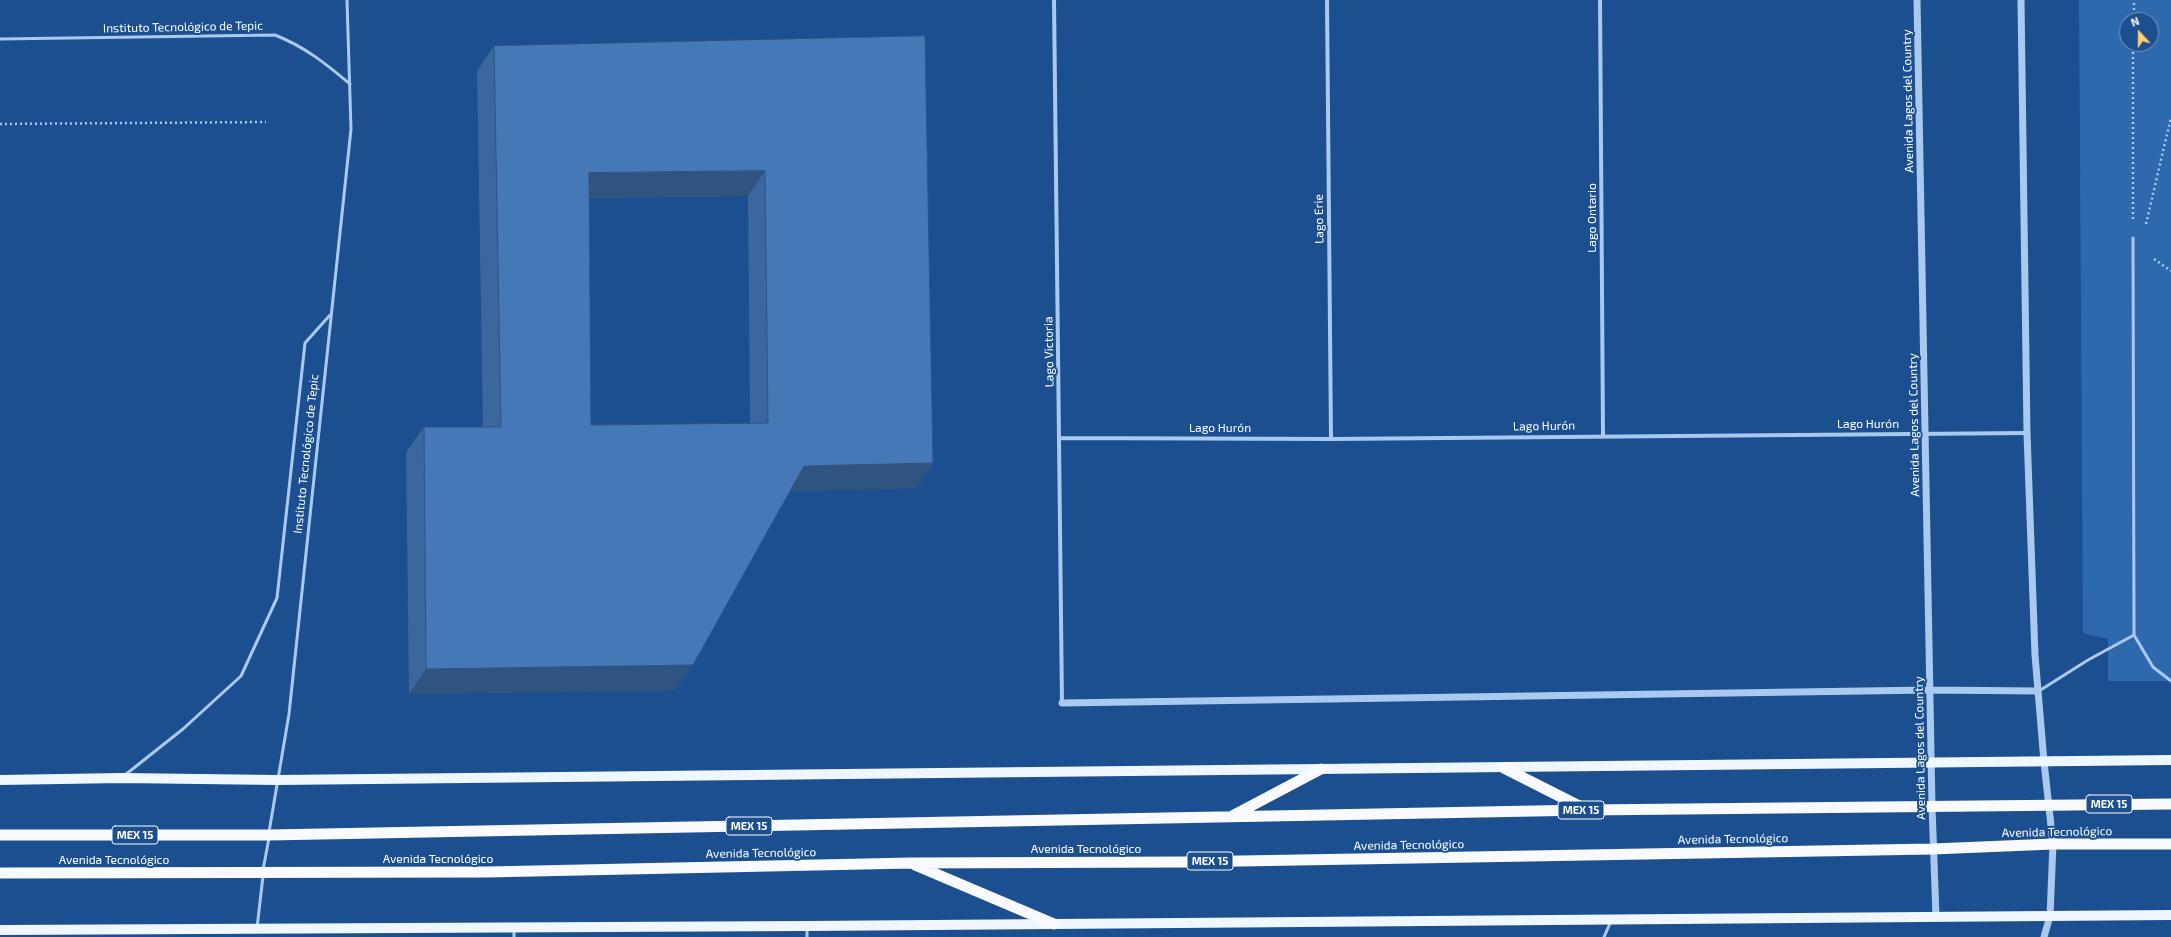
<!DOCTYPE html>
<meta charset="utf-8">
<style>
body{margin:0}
#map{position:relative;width:2171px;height:937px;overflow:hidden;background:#1b4f8f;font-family:"Exo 2",sans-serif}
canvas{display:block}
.north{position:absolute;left:2119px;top:12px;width:40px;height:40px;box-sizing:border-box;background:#1b4f8f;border:1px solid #7695bc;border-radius:50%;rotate:339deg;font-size:11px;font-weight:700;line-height:16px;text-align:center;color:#fff}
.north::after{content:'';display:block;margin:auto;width:14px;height:18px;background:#ffd166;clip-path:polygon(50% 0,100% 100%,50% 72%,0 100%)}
</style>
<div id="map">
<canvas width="2171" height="937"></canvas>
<div class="north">N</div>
</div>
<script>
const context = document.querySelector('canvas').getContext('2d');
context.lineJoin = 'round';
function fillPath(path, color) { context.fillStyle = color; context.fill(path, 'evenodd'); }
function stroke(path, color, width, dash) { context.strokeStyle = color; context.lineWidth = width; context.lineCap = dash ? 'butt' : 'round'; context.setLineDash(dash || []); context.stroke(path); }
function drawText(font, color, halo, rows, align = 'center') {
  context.font = font + ' "Exo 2",sans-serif'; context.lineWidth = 4; context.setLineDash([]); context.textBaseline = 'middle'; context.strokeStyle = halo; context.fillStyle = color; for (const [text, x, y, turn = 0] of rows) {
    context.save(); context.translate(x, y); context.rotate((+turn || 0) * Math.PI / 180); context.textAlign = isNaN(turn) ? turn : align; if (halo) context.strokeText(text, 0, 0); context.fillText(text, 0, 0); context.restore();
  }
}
fillPath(new Path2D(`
 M 2079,0 L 2171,0 L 2171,681 L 2108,681 L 2108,639 L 2083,633 ZM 2127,20 L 2151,20 L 2151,44 L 2127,44 Z`), '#2e69ad');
stroke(new Path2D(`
 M 2134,20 L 2134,0
 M 0,124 L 266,122
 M 2133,219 L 2133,44
 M 2146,224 L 2171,117
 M 2154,259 L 2171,271`), '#a9c9ee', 2.5, [2, 3]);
stroke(new Path2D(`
 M 0,39 L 275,35 C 305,47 325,63 350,84
 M 2134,635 L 2153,667 L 2171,681
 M 2039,691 L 2088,660 L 2134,635 L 2133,238
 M 125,775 L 183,729 L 241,676 L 277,598 L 305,343 L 330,315
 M 269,832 L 289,714 L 351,129 L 347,0
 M 263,870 L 269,838
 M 257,928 L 263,876
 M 514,937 L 514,929
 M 807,937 L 807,928
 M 1604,937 L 1611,921`), '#a9c9ee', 3);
stroke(new Path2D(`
 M 1054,0 L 1062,703
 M 1327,0 L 1331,439
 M 1600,0 L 1603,435
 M 1060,438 L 1331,439 L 2027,433`), '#a9c9ee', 4);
stroke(new Path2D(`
 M 1917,0 L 1932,806 L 1936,917
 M 2021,0 L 2027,433 L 2035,655 L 2044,762 L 2053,844 L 2050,916 L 2044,937
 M 1062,703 L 1930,690 L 2038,691`), '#a9c9ee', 7);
stroke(new Path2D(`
 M 0,780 L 122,778 L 277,780 L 2171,760
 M 0,930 L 807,926 L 2171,915`), '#f0f6ff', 10);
stroke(new Path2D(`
 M 1504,768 L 1585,809
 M 1232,816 L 1321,769
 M 0,835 L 269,835 L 1587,810 L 2171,804
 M 915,865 L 1054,924
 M 0,873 L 487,872 L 911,863 L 1183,862 L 1933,849 L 2053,844 L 2171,844`), '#f8faff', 11);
fillPath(new Path2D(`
 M 925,36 L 933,463 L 916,488 L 790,491 L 676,690 L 409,694 L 406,452 L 424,427 L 483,427 L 477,71 L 494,46 ZM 748,196 L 750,423 L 591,425 L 589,198 Z`), '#3a679d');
fillPath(new Path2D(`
 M 765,171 L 748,196 L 572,198 L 589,173 Z
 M 933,463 L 916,488 L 787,491 L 804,466 Z
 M 693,665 L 676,690 L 409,694 L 426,669 Z`), '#305480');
const building = new Path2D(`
 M 925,36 L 933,463 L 804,466 L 693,665 L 426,669 L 424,427 L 501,427 L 494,46 ZM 765,171 L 768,423 L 591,425 L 589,173 Z`);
fillPath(building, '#4478b7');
stroke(building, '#305480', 1);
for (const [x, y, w] of [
 [2109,804,46],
 [1581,810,46],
 [749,826,46],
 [135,835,46],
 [1210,861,46]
]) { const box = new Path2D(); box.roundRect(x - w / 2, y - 9, w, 18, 3); context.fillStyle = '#1b4f8f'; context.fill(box); stroke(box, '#fff', 1); }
drawText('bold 11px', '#fff', null, [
 ["MEX 15",2109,804],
 ["MEX 15",1581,810],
 ["MEX 15",749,826],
 ["MEX 15",135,835],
 ["MEX 15",1210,861]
]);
drawText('12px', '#fff', '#1b4f8f', [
 ["Instituto Tecnológico de Tepic",183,27,-1],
 ["Avenida Lagos del Country",1908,101,-91],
 ["Lago Ontario",1592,218,-90],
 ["Lago Erie",1319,219,-91],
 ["Lago Victoria",1049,352,-91],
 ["Lago Hurón",1868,424],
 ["Avenida Lagos del Country",1914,425,-91],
 ["Lago Hurón",1544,426,-1],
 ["Lago Hurón",1220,428],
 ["Instituto Tecnológico de Tepic",306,454,-84],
 ["Avenida Lagos del Country",1920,748,-91],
 ["Avenida Tecnológico",2057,832,-1],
 ["Avenida Tecnológico",1733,839,-1],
 ["Avenida Tecnológico",1409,845,-1],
 ["Avenida Tecnológico",1086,849],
 ["Avenida Tecnológico",761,853,-1],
 ["Avenida Tecnológico",438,859],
 ["Avenida Tecnológico",114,860]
]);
</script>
